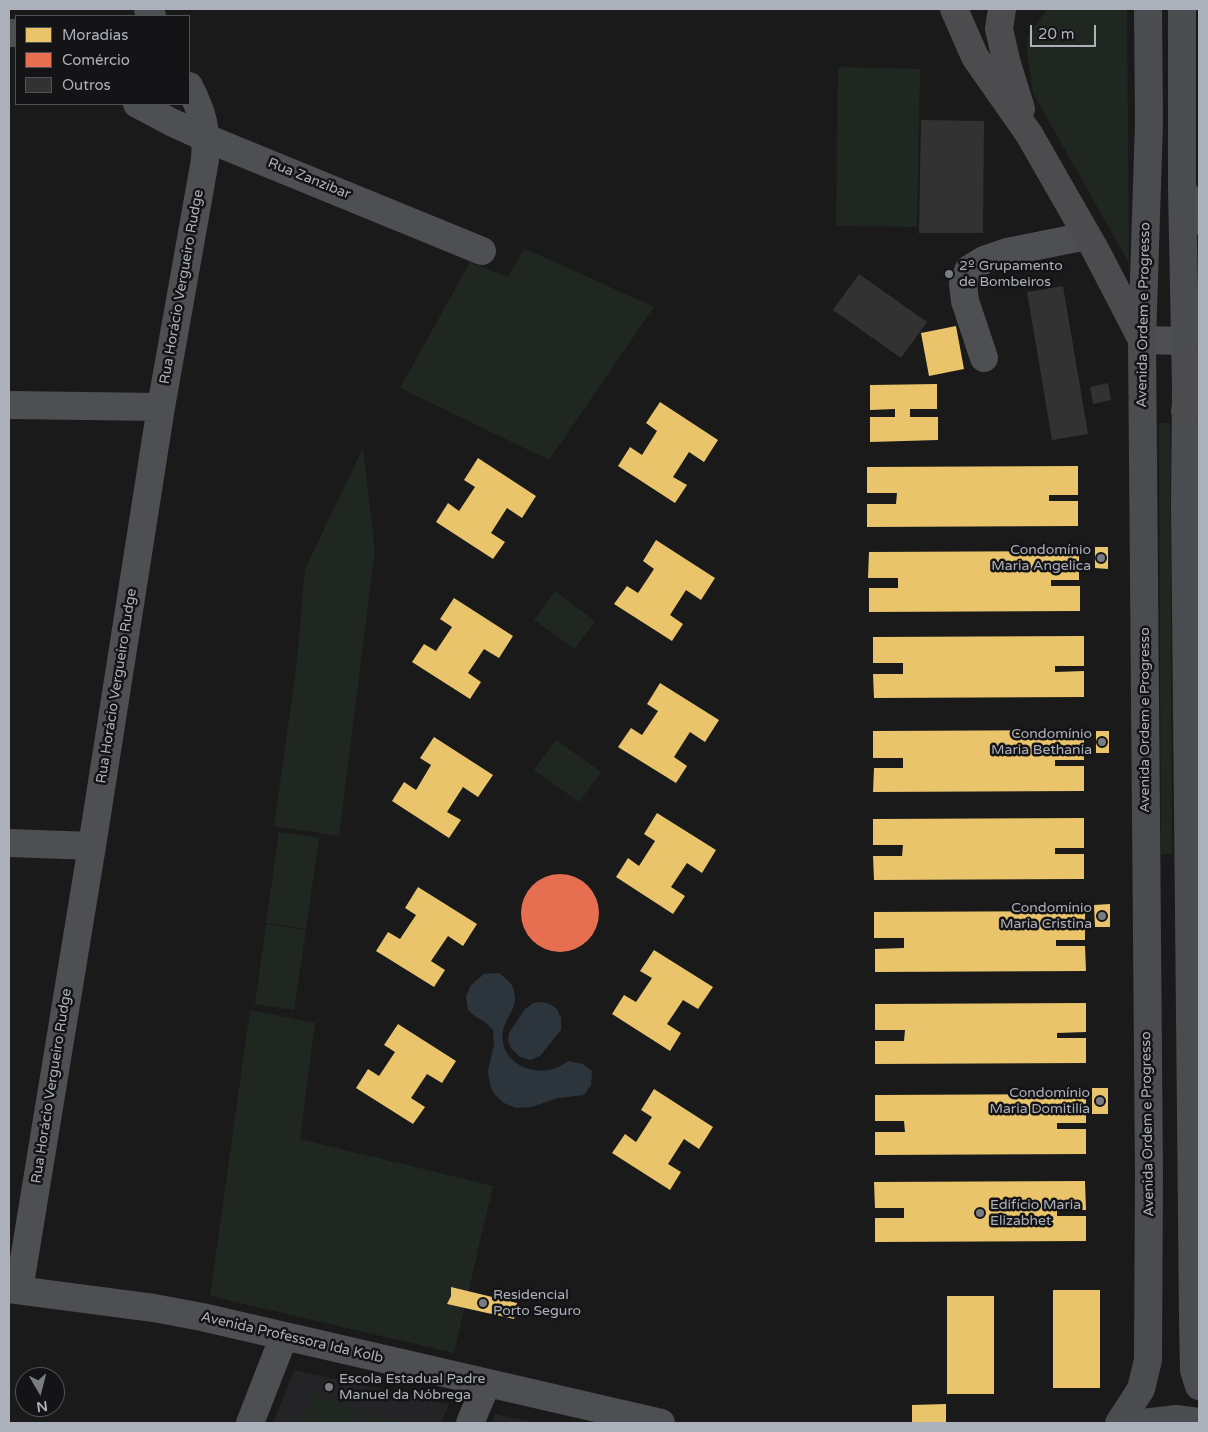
<!DOCTYPE html>
<meta charset="utf-8">
<style>
body{margin:0}
#map{position:relative;width:1208px;height:1432px;overflow:hidden;background:#1a1a1a;font-family:"Varela Round",sans-serif}
canvas{display:block}
.frame{position:absolute;inset:0;border:10px solid #acb0ba;pointer-events:none}
.legend{position:absolute;left:15px;top:15px;width:175px;height:90px;box-sizing:border-box;background:#141416;border:1px solid #515258;margin:0;padding:6px 9px;list-style:none;font-size:15px;color:#acb0ba}
.legend li{display:flex;align-items:center;gap:10px;height:25px}
.legend b{width:25px;border:1px solid #515258}
.north{position:absolute;left:15px;top:1367px;width:50px;height:50px;box-sizing:border-box;background:#141416;border:1px solid #515258;border-radius:50%;rotate:172deg;font-size:14px;font-weight:700;line-height:20px;text-align:center;color:#acb0ba}
.north::after{content:'';display:block;margin:auto;width:18px;height:22px;background:#797c82;clip-path:polygon(50% 0,100% 100%,50% 72%,0 100%)}
.scale{position:absolute;left:1030px;top:25px;width:66px;height:22px;box-sizing:border-box;border:2px solid #acb0ba;border-top:0;padding-left:6px;font-size:15px;line-height:18px;white-space:nowrap;color:#acb0ba;-webkit-text-stroke:4px #141416;paint-order:stroke}
</style>
<div id="map">
<canvas width="1208" height="1432"></canvas>
<div class="frame"></div>
<ul class="legend">
<li><b style="height:14px;background:#e9c46a"></b>Moradias</li>
<li><b style="height:14px;background:#e76f51"></b>Comércio</li>
<li><b style="height:14px;background:#323232"></b>Outros</li>
</ul>
<div class="north">N</div>
<div class="scale">20 m</div>
</div>
<script>
const context = document.querySelector('canvas').getContext('2d');
context.lineJoin = 'round';
function fillPath(path, color) { context.fillStyle = color; context.fill(path, 'evenodd'); }
function stroke(path, color, width, dash) { context.strokeStyle = color; context.lineWidth = width; context.lineCap = dash ? 'butt' : 'round'; context.setLineDash(dash || []); context.stroke(path); }
function drawText(font, color, halo, rows, align = 'center') {
  context.font = font + ' "Varela Round",sans-serif'; context.lineWidth = 5; context.setLineDash([]); context.textBaseline = 'middle'; context.strokeStyle = halo; context.fillStyle = color; for (const [text, x, y, turn = 0] of rows) {
    context.save(); context.translate(x, y); context.rotate((+turn || 0) * Math.PI / 180); context.textAlign = isNaN(turn) ? turn : align; if (halo) context.strokeText(text, 0, 0); context.fillText(text, 0, 0); context.restore();
  }
}
fillPath(new Path2D(`
 M 294,1370 L 449,1404 L 441,1423 L 273,1423 Z
 M 495,1414 L 536,1423 L 492,1423 Z`), '#242426');
fillPath(new Path2D(`
 M 1047,9 L 1127,9 L 1129,263 L 1033,93 L 1027,51 L 1028,36 Z
 M 838,67 L 920,69 L 917,227 L 836,226 Z
 M 524,248 L 654,307 L 549,460 L 400,388 L 470,262 L 508,277 Z
 M 1159,423 L 1170,423 L 1172,854 L 1161,854 Z
 M 363,448 L 375,550 L 339,836 L 274,826 L 296,669 L 305,569 Z
 M 555,591 L 595,621 L 575,649 L 534,620 Z
 M 556,740 L 601,772 L 579,802 L 534,770 Z
 M 279,832 L 319,838 L 306,929 L 266,923 Z
 M 266,924 L 306,930 L 294,1010 L 255,1004 Z
 M 250,1010 L 315,1023 L 300,1139 L 493,1186 L 454,1353 L 210,1296 Z
 M 314,1392 L 363,1413 L 358,1423 L 300,1423 Z
 M 374,1414 L 395,1423 L 370,1423 Z`), '#202721');
fillPath(new Path2D(`
 M 499,973 C 510,982 514,984 515,998 C 516,1009 504,1020 503,1031 C 498,1057 524,1074 548,1070 C 556,1069 562,1065 569,1061 L 583,1064 L 592,1071 L 591,1085 L 584,1095 L 558,1098 L 532,1107 L 516,1108 L 504,1103 L 495,1095 L 490,1085 L 488,1071 L 494,1044 L 493,1030 L 485,1022 L 476,1017 L 468,1010 L 466,996 L 471,985 L 484,974 Z
 M 542,1002 L 550,1004 L 557,1009 L 561,1018 L 561,1030 L 540,1056 L 530,1060 L 520,1057 L 511,1048 L 508,1040 L 509,1033 L 525,1009 L 533,1003 Z`), '#2d353c');
fillPath(new Path2D(`
 M 956,326 L 964,369 L 929,376 L 921,333 Z
 M 937,384 L 937,409 L 910,409 L 910,417 L 938,417 L 938,440 L 870,442 L 870,417 L 895,417 L 895,409 L 870,410 L 870,385 Z
 M 660,402 L 718,440 L 704,462 L 689,452 L 673,477 L 687,485 L 675,503 L 618,466 L 630,447 L 642,455 L 657,431 L 646,423 Z
 M 478,458 L 536,496 L 522,518 L 507,508 L 491,533 L 505,542 L 493,559 L 436,522 L 448,503 L 459,511 L 475,487 L 464,480 Z
 M 1078,466 L 1078,495 L 1049,495 L 1049,501 L 1078,501 L 1078,526 L 867,527 L 867,504 L 896,504 L 897,493 L 867,493 L 867,467 Z
 M 656,540 L 715,578 L 701,600 L 686,590 L 670,615 L 683,624 L 672,641 L 614,604 L 627,586 L 638,593 L 654,569 L 643,561 Z
 M 1095,547 L 1108,547 L 1108,569 L 1095,568 Z
 M 1079,551 L 1079,580 L 1051,580 L 1051,586 L 1080,586 L 1080,611 L 869,612 L 869,588 L 898,588 L 898,578 L 868,578 L 869,552 Z
 M 454,598 L 513,636 L 499,658 L 484,649 L 468,673 L 481,682 L 470,699 L 412,662 L 424,644 L 436,651 L 452,627 L 440,619 Z
 M 1084,636 L 1084,666 L 1055,666 L 1055,672 L 1084,671 L 1084,697 L 874,698 L 873,674 L 903,674 L 903,663 L 873,663 L 873,637 Z
 M 660,683 L 719,720 L 705,742 L 690,732 L 674,757 L 687,766 L 676,783 L 618,747 L 631,728 L 642,735 L 658,711 L 647,704 Z
 M 1084,730 L 1084,760 L 1055,760 L 1055,766 L 1084,766 L 1084,791 L 873,792 L 874,768 L 903,768 L 903,758 L 873,758 L 873,731 Z
 M 1096,731 L 1109,731 L 1109,753 L 1096,753 Z
 M 434,737 L 493,775 L 478,797 L 463,787 L 447,812 L 461,820 L 449,838 L 392,801 L 404,782 L 416,790 L 431,765 L 420,758 Z
 M 657,813 L 716,850 L 702,873 L 687,863 L 671,887 L 685,896 L 673,914 L 616,877 L 628,858 L 639,866 L 655,841 L 644,834 Z
 M 1084,818 L 1084,848 L 1055,848 L 1055,854 L 1084,854 L 1084,879 L 874,880 L 873,856 L 902,856 L 903,845 L 873,845 L 873,819 Z
 M 418,887 L 477,924 L 463,946 L 448,936 L 431,961 L 445,970 L 434,987 L 376,951 L 388,932 L 400,939 L 416,915 L 405,908 Z
 M 1110,904 L 1110,927 L 1095,927 L 1094,905 Z
 M 1085,911 L 1085,940 L 1056,940 L 1056,946 L 1085,946 L 1086,971 L 875,972 L 875,949 L 904,948 L 904,938 L 874,938 L 874,912 Z
 M 654,950 L 713,987 L 698,1009 L 683,1000 L 667,1024 L 681,1033 L 670,1051 L 612,1014 L 624,995 L 636,1002 L 652,978 L 640,971 Z
 M 1086,1003 L 1086,1032 L 1057,1033 L 1057,1038 L 1086,1038 L 1086,1063 L 875,1064 L 875,1041 L 904,1041 L 905,1030 L 875,1030 L 875,1004 Z
 M 398,1024 L 456,1061 L 442,1083 L 427,1074 L 411,1098 L 425,1107 L 413,1124 L 356,1088 L 368,1069 L 379,1076 L 395,1052 L 384,1045 Z
 M 1092,1088 L 1108,1088 L 1108,1114 L 1092,1114 Z
 M 654,1089 L 713,1127 L 699,1149 L 684,1139 L 668,1164 L 681,1172 L 670,1190 L 612,1153 L 625,1134 L 636,1142 L 652,1117 L 641,1110 Z
 M 1086,1094 L 1086,1123 L 1057,1123 L 1057,1129 L 1086,1129 L 1086,1154 L 875,1155 L 875,1132 L 905,1132 L 904,1121 L 875,1121 L 875,1095 Z
 M 1085,1181 L 1086,1210 L 1057,1210 L 1057,1216 L 1086,1216 L 1086,1241 L 875,1242 L 875,1218 L 904,1218 L 904,1208 L 875,1208 L 874,1182 Z
 M 451,1287 L 517,1303 L 514,1319 L 447,1304 L 451,1296 Z
 M 1053,1290 L 1100,1290 L 1100,1388 L 1053,1388 Z
 M 947,1296 L 994,1296 L 994,1394 L 947,1394 Z
 M 946,1404 L 946,1423 L 912,1423 L 912,1405 Z`), '#e9c46a');
fillPath(new Path2D(`
 M521 913a39 39 0 1 1 78 0a39 39 0 1 1-78 0Z`), '#e76f51');
fillPath(new Path2D(`
 M 921,120 L 984,121 L 983,233 L 919,233 Z
 M 859,274 L 927,322 L 901,358 L 833,310 Z
 M 1063,286 L 1088,434 L 1052,440 L 1027,292 Z
 M 1108,383 L 1111,400 L 1093,404 L 1090,387 Z`), '#323232');
stroke(new Path2D(`
 M 148,9 L 152,16
 M 9,33 L 16,33
 M 137,104 L 171,122 L 206,138 L 482,251
 M 1182,188 L 1199,221
 M 1142,340 L 1184,341 L 1199,347
 M 984,358 L 965,301 L 963,284 L 969,269 L 984,260 L 1007,252 L 1087,236
 M 9,405 L 161,407
 M 9,843 L 92,846
 M 9,1289 L 154,1308 L 202,1317 L 661,1423
 M 19,1290 L 92,846 L 161,407 L 205,160 C 207,129 203,113 189,86
 M 250,1423 L 284,1336
 M 470,1423 L 487,1383`), '#4e4f53', 28);
stroke(new Path2D(`
 M 1182,9 L 1182,188 L 1186,387 L 1185,506 L 1193,1318 L 1194,1370 L 1199,1386
 M 1119,1423 L 1141,1389 L 1148,1360 L 1149,1176 L 1142,340 L 1149,123 L 1148,9
 M 1143,1423 L 1176,1419 L 1199,1422`), '#4b4c4f', 28);
stroke(new Path2D(`
 M 954,9 L 975,57 L 1029,134 L 1096,251 L 1142,340
 M 1002,9 L 999,29 L 1007,64 L 1021,109
 M 1185,411 L 1199,362`), '#4c4c4f', 28);
for (const [x, y, r, color] of [
 [949,274,5,"#797c82"],
 [1101,558,5,"#797c82"],
 [1102,742,5,"#797c82"],
 [1102,916,5,"#797c82"],
 [1100,1101,5,"#797c82"],
 [980,1213,5,"#797c82"],
 [483,1303,5,"#797c82"],
 [329,1387,5,"#797c82"]
]) { const dot = new Path2D(); dot.arc(x, y, r, 0, 2 * Math.PI); context.fillStyle = color; context.fill(dot); stroke(dot, '#141416', 2); }
drawText('14px', '#acb0ba', '#141416', [
 ["Rua Zanzibar",309,179,22],
 ["Rua Horácio Vergueiro Rudge",182,287,-80],
 ["Avenida Ordem e Progresso",1144,315,-89],
 ["Rua Horácio Vergueiro Rudge",117,686,-81],
 ["Avenida Ordem e Progresso",1145,720,-90],
 ["Rua Horácio Vergueiro Rudge",52,1086,-81],
 ["Avenida Ordem e Progresso",1148,1124,-91],
 ["Avenida Professora Ida Kolb",292,1338,13]
]);
drawText('14px', '#acb0ba', '#141416', [
 ["2º Grupamento",959,266],
 ["de Bombeiros",959,282],
 ["Condomínio",1091,550,"right"],
 ["Maria Angelica",1091,566,"right"],
 ["Condomínio",1092,734,"right"],
 ["Maria Bethania",1092,750,"right"],
 ["Condomínio",1092,908,"right"],
 ["Maria Cristina",1092,924,"right"],
 ["Condomínio",1090,1093,"right"],
 ["Maria Domitilia",1090,1109,"right"],
 ["Edifício Maria",990,1205],
 ["Elizabhet",990,1221],
 ["Residencial",493,1295],
 ["Porto Seguro",493,1311],
 ["Escola Estadual Padre",339,1379],
 ["Manuel da Nóbrega",339,1395]
], 'left');
</script>
